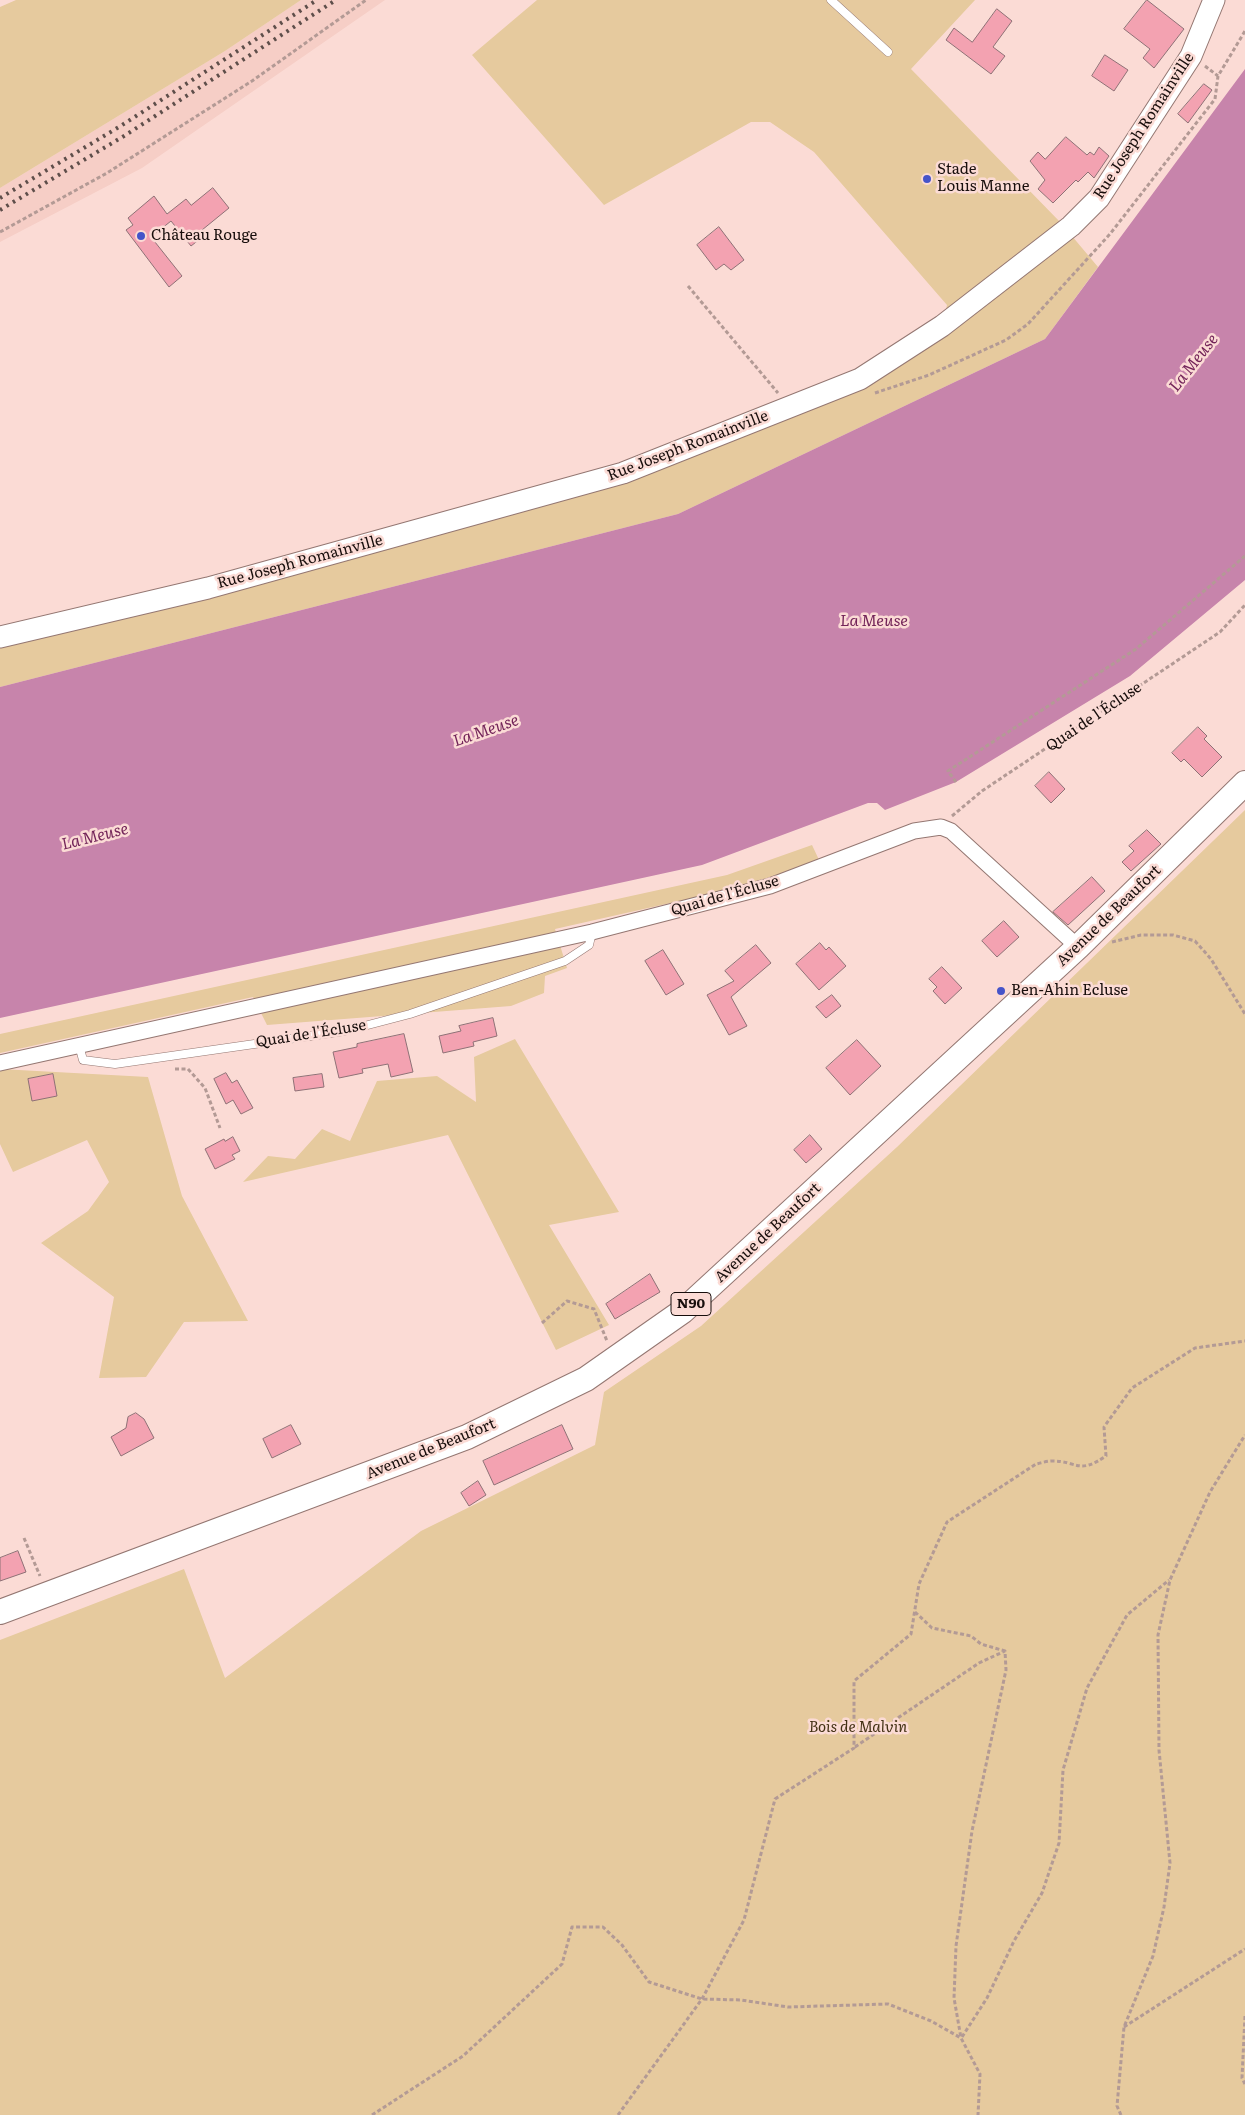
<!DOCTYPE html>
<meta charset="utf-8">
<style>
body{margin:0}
canvas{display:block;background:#fbdbd5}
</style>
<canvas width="1245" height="2115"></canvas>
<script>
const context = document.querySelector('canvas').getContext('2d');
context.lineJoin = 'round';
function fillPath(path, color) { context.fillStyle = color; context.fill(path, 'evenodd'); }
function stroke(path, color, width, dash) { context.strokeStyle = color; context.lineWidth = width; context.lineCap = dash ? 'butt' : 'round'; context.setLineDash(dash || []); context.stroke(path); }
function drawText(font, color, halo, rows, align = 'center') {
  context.font = font + ' Literata,serif'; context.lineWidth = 5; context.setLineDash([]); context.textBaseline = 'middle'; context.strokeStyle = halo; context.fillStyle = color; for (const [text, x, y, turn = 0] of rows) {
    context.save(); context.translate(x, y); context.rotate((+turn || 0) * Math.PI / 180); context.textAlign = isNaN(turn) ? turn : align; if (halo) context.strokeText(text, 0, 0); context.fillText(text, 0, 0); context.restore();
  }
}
fillPath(new Path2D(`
 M 301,0 L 385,0 L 142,168 L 0,242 L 0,188 L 225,51 Z`), '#f6cec6');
fillPath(new Path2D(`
 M 16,0 L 301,0 L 225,51 L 0,188 L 0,7 Z
 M 537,0 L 975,0 L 911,69 L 1061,223 L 1098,267 L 1045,339 L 678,514 L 0,687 L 0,637 L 539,497 L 791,408 L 942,326 L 947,305 L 814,152 L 770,122 L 751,122 L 604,205 L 472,55 Z
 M 1245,810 L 1245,2115 L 0,2115 L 0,1640 L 184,1569 L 225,1678 L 421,1531 L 595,1445 L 604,1392 L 701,1326 L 897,1147 Z
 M 812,845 L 820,862 L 728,890 L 555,929 L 567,968 L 545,976 L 544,993 L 511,1006 L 267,1025 L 253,997 L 0,1053 L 0,1034 L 727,875 Z
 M 515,1039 L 619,1212 L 549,1225 L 609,1325 L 556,1350 L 448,1135 L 243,1182 L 268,1156 L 295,1159 L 322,1129 L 350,1141 L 377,1081 L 437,1076 L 476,1102 L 474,1057 Z
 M 0,1069 L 148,1077 L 182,1196 L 248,1321 L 184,1322 L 146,1377 L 99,1378 L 114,1297 L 41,1243 L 88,1211 L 109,1182 L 87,1140 L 13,1172 L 0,1144 Z`), '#e6ca9e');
fillPath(new Path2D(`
 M 1245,69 L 1245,580 L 1130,676 L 956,782 L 885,810 L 877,803 L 868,803 L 702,865 L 0,1018 L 0,687 L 678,514 L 1045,339 Z`), '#c784ab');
const building = new Path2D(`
 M 1147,0 L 1184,29 L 1154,68 L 1143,58 L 1150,49 L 1124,29 Z
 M 997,9 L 1012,21 L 993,47 L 1005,56 L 991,74 L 946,40 L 954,28 L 972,42 Z
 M 1105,55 L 1128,70 L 1114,91 L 1092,76 Z
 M 1204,84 L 1212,90 L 1188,123 L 1178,114 Z
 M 1066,137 L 1087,155 L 1090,152 L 1094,155 L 1099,147 L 1109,156 L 1094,178 L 1088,172 L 1078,182 L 1076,180 L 1053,203 L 1038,189 L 1045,180 L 1030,161 L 1038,152 L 1045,159 Z
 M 213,188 L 229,208 L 202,230 L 205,235 L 191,246 L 171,221 L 151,237 L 182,276 L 169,287 L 126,230 L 133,225 L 128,218 L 154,196 L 167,214 L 186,199 L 191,205 Z
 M 719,227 L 744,260 L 731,270 L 724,264 L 716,270 L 697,245 Z
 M 1198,727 L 1207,736 L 1204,739 L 1222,757 L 1202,777 L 1184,759 L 1181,762 L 1172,753 Z
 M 1049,772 L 1065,789 L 1051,803 L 1035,786 Z
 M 1147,830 L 1161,844 L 1131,871 L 1122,862 L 1134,851 L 1129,846 Z
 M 1092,877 L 1105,891 L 1068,925 L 1053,912 Z
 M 1004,921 L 1019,937 L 997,957 L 982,941 Z
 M 820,943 L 826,950 L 829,947 L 846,966 L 819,990 L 796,964 Z
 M 756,945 L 771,963 L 731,997 L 747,1026 L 729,1035 L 707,995 L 734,981 L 725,971 Z
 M 663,950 L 684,984 L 666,995 L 645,961 Z
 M 942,967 L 962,988 L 945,1004 L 933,991 L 937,987 L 929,979 Z
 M 832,995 L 841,1006 L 826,1018 L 816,1007 Z
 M 493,1018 L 497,1036 L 473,1042 L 474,1046 L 443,1053 L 439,1036 L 461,1031 L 459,1026 Z
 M 404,1034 L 413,1072 L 391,1077 L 388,1064 L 362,1069 L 363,1073 L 339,1078 L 333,1052 L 357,1047 L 357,1044 Z
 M 857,1040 L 881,1066 L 850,1095 L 826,1068 Z
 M 226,1073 L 232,1083 L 237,1080 L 253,1108 L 241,1114 L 233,1100 L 226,1104 L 214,1079 Z
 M 53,1074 L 57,1096 L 32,1101 L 28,1079 Z
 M 322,1074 L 324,1087 L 295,1091 L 293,1078 Z
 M 810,1135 L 822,1149 L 806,1163 L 794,1150 Z
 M 233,1137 L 240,1151 L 232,1155 L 235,1159 L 215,1169 L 205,1149 L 224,1139 L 225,1141 Z
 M 650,1274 L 660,1292 L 615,1319 L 606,1304 Z
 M 136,1413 L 144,1419 L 154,1438 L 121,1456 L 111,1437 L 126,1428 L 128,1417 Z
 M 291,1425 L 301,1444 L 272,1458 L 263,1439 Z
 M 562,1425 L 573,1449 L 494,1485 L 483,1461 Z
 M 478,1481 L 486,1495 L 469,1506 L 461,1493 Z
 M 18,1551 L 26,1572 L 0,1581 L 0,1558 Z`);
fillPath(building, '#f3a2b1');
stroke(building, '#8e7176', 1);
const lane = new Path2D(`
 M 831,0 L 888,52
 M 79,1045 L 83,1060 L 115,1064 L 345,1031 L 410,1014 L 565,961 L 589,945 L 592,932`);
const street = new Path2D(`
 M 0,1063 L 592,932 L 770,886 L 914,831 L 941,827 L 951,831 L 1078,947`);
const secondary = new Path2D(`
 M 0,637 L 208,588 L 623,473 L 860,379 L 942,326 L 1071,226 L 1099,198 L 1191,56 L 1214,0`);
const primary = new Path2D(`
 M 0,1612 L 467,1437 L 586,1379 L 683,1311 L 1078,947 L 1245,783`);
stroke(lane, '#947772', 9);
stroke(street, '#947772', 17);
stroke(secondary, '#947772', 23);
stroke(primary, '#947772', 26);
stroke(new Path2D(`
 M 1205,66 L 1218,76
 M 0,232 L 107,173 L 252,81 L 366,0
 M 688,286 L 778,393
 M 875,393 L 929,375 L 1006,340 L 1028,324 L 1110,234 L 1215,99 L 1218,76 L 1245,31
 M 956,782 L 948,771 L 1136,649 L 1245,556
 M 952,816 L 982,791 L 1220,632 L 1245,605
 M 1112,942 L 1141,935 L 1173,935 L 1195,941 L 1211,959 L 1245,1014
 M 175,1069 L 188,1069 L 205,1088 L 220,1128
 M 542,1323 L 567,1301 L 594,1309 L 607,1341
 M 24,1538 L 40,1576
 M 915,1612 L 932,1628 L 971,1636 L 981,1644 L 1005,1651 L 1006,1670 L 972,1831 L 956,1946 L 954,1998 L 961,2038 L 980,2074 L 978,2115
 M 855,1747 L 979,1663 L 1005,1651
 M 1245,2016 L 1242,2078 L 1245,2084
 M 1124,2027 L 1245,1949
 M 962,2037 L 987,1998 L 1014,1941 L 1042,1893 L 1059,1843 L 1063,1770 L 1087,1688 L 1127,1615 L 1169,1580
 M 372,2115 L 463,2056 L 562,1964 L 572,1927 L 603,1927 L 622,1945 L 649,1982 L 702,1999 L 741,2000 L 788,2007 L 888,2004 L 931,2021 L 961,2038
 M 618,2115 L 702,1999 L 744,1920 L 775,1799 L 854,1748 L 854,1681 L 911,1634 L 919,1584 L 947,1522 L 1036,1464 C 1041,1463 1047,1461 1052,1461 C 1078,1461 1078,1475 1106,1456 L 1104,1427 L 1132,1388 L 1195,1348 L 1245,1341
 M 1121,2115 L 1117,2106 L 1124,2027 L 1153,1956 L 1164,1907 L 1170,1863 L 1159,1750 L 1158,1635 L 1170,1580 L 1210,1492 L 1245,1435`), '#b39a95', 3, [4, 2.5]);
stroke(lane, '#fff', 8);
stroke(street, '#fff', 15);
stroke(secondary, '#fff', 21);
stroke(primary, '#fff', 24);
stroke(new Path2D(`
 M 0,198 L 119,127 L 317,0
 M 0,210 L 124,136 L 336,0`), '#5e4e4a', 4, [2.5, 5]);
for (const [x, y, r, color] of [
 [927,179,5,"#4554c9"],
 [141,236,5,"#4554c9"],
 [1001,991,5,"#4554c9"]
]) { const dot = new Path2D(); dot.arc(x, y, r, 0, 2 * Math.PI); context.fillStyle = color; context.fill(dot); stroke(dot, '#fbdbd5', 2); }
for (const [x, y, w] of [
 [691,1304,40]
]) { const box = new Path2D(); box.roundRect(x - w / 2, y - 11.5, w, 23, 4); context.fillStyle = '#fbdbd5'; context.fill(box); stroke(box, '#180e0c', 1); }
drawText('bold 14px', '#180e0c', null, [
 ["N90",691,1304]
]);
drawText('15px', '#180e0c', '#fbdbd5', [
 ["Rue Joseph Romainville",1144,126,-57],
 ["Rue Joseph Romainville",688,446,-21],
 ["Rue Joseph Romainville",300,562,-15],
 ["Quai de l'Écluse",1094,717,-34],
 ["Quai de l'Écluse",725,896,-16],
 ["Avenue de Beaufort",1109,916,-44],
 ["Quai de l'Écluse",311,1034,-9],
 ["Avenue de Beaufort",768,1233,-43],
 ["Avenue de Beaufort",431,1449,-22]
]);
drawText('15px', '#180e0c', '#fbdbd5', [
 ["Stade",937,170],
 ["Louis Manne",937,187],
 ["Château Rouge",151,236],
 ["Ben-Ahin Ecluse",1011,991]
], 'left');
drawText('italic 15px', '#433114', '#fbdbd5', [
 ["Bois de Malvin",858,1728]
]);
drawText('italic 16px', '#732459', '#fbdbd5', [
 ["La Meuse",1194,363,-52],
 ["La Meuse",874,621],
 ["La Meuse",486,731,-19],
 ["La Meuse",95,837,-14]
]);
</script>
